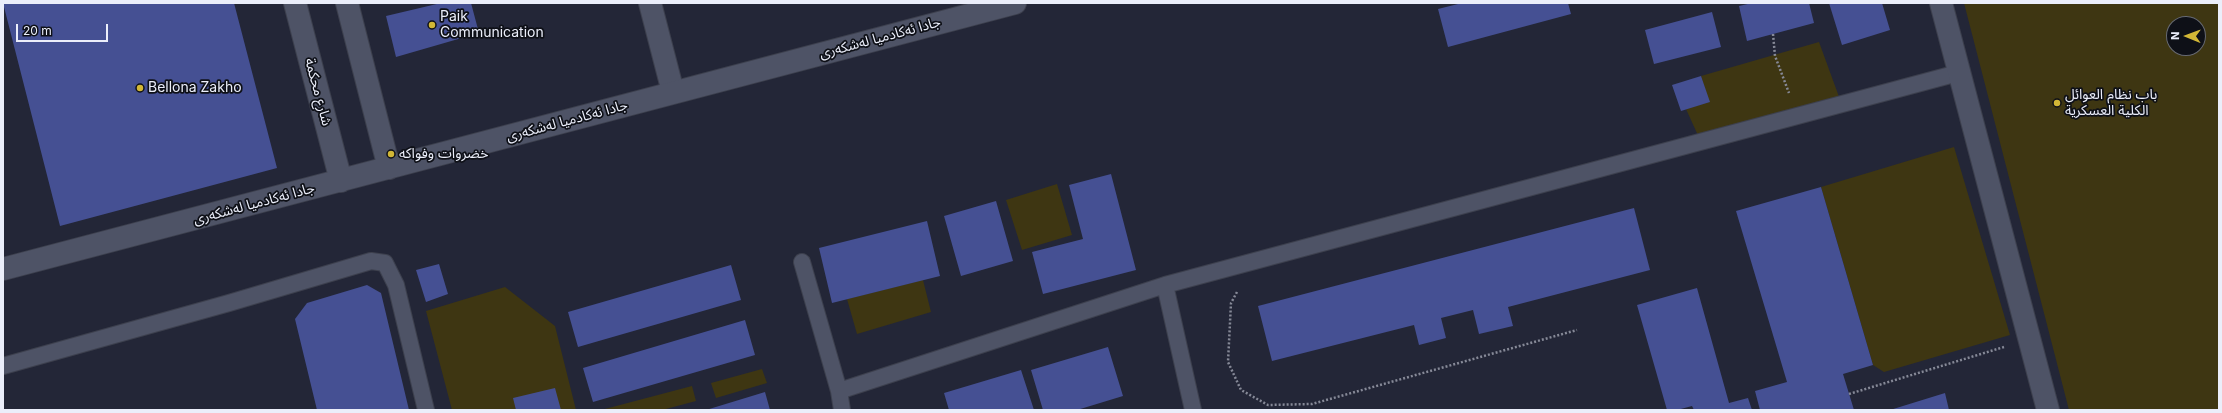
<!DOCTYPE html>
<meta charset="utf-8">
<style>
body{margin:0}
#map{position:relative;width:2222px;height:413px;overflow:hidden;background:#232637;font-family:Inter,sans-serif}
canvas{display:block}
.frame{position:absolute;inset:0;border:4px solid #ebeefa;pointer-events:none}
.north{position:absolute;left:2166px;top:16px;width:40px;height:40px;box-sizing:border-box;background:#0e1017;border:1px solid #666972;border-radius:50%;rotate:271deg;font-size:11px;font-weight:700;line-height:16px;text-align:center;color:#ebeefa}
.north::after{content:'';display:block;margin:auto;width:14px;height:18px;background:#d2b736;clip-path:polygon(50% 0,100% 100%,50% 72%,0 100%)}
.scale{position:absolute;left:16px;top:24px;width:92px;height:18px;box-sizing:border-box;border:2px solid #ebeefa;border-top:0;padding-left:5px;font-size:12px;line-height:14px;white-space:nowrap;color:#ebeefa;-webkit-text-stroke:3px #0e1017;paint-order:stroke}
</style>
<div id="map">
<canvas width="2222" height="413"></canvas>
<div class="frame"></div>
<div class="north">N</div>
<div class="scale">20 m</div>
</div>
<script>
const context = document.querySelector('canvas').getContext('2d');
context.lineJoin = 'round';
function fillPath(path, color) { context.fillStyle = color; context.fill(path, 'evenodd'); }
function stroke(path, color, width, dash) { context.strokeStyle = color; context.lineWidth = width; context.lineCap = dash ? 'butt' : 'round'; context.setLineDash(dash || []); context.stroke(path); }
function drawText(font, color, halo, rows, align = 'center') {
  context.font = font + ' Inter,"Noto Sans Arabic",sans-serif'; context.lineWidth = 3.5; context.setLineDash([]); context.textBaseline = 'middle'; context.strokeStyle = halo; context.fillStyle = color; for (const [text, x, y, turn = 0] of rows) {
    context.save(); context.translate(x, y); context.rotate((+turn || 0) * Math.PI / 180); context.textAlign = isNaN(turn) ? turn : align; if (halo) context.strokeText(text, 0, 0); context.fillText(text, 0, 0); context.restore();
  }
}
fillPath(new Path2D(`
 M 1964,3 L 2219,3 L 2219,410 L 2069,410 ZM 2174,24 L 2198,24 L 2198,48 L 2174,48 Z
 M 1819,42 L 1842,105 L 1701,142 L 1686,109 L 1709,102 L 1701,76 Z
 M 1954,147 L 2010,335 L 1884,372 L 1873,365 L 1821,187 Z
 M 1057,184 L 1072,235 L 1022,250 L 1006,200 Z
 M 923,280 L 931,312 L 857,334 L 847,299 Z
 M 505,287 L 555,326 L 576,410 L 452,410 L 426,311 Z
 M 762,369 L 767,383 L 716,398 L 711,383 Z
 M 692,386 L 696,401 L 662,410 L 601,410 Z`), '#3e3612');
fillPath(new Path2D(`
 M 3,3 L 234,3 L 277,168 L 60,226 Z
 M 441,3 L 471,3 L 479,33 L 396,57 L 386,16 Z
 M 1462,3 L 1568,3 L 1571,14 L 1448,47 L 1438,9 Z
 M 1752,3 L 1809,3 L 1814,23 L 1747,41 L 1739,6 Z
 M 1829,3 L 1882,3 L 1890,30 L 1842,45 Z
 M 1712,12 L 1721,47 L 1654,64 L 1645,30 Z
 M 1701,76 L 1710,102 L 1681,111 L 1672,85 Z
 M 1111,174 L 1136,270 L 1043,294 L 1032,252 L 1083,239 L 1069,185 Z
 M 1821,187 L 1873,365 L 1843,374 L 1854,410 L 1760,410 L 1755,391 L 1787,382 L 1736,211 Z
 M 996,201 L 1013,261 L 961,276 L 944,216 Z
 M 1634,208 L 1650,270 L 1508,307 L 1513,326 L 1479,334 L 1473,310 L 1441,318 L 1446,338 L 1419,345 L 1414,325 L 1272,361 L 1258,306 Z
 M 927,221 L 940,276 L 832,303 L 819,248 Z
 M 439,264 L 448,294 L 426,302 L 416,270 Z
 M 731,265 L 741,300 L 578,347 L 568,312 Z
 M 367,285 L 381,293 L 409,410 L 317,410 L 295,319 L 307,303 Z
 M 1697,288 L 1729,403 L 1748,398 L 1752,410 L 1694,410 L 1692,406 L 1677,410 L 1667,410 L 1637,305 Z
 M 745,320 L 755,355 L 593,402 L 583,368 Z
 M 1108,347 L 1123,396 L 1077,410 L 1043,410 L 1031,370 Z
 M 1021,370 L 1034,410 L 949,410 L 944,393 Z
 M 555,388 L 561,410 L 516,410 L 513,398 Z
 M 765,392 L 770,410 L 706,410 Z
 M 1945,393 L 1949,410 L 1890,410 Z`), '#455093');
const lane = new Path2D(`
 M 802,262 L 839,391 L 842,410
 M 1165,285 L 1193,410
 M 3,366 L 229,303 L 371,261 L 385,263 L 396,285 L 426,410
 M 839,391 L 1165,285 L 1958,73`);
const street = new Path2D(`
 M 650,3 L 673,92
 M 1941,3 L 2048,410`);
const secondary = new Path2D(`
 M 295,3 L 341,181
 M 347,3 L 389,168
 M 3,269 L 1015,3`);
stroke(lane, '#3d404e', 18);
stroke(street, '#3d404e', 24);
stroke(secondary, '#3d404e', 24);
stroke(new Path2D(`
 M 1773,34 L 1775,56 L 1789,93
 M 1237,292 L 1231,303 L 1228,362 L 1241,390 L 1268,405 L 1312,404 L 1577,330
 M 1849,394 L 2004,347`), '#868997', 2.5, [2, 2]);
stroke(lane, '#4e5366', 16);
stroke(street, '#4e5366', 22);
stroke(secondary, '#4e5366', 22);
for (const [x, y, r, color] of [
 [432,25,4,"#d2b736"],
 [140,88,4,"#d2b736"],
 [2057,103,4,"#d2b736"],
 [391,154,4,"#d2b736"]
]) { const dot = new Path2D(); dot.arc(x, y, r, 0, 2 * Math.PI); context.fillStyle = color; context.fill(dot); stroke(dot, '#0e1017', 1.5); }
drawText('14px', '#ebeefa', '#0e1017', [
 ["Paik",440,17],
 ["Communication",440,33],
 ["Bellona Zakho",148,88],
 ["باب نظام العوائل",2065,95],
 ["الكلية العسكرية",2065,111],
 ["خضروات وفواكه",399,154]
], 'left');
drawText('14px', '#ebeefa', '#0e1017', [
 ["جادا ئه‌كادميا له‌شكه‌رى",880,38,-15],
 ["شارع محكمة",318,92,75],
 ["جادا ئه‌كادميا له‌شكه‌رى",567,121,-15],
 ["جادا ئه‌كادميا له‌شكه‌رى",254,204,-15]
]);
</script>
